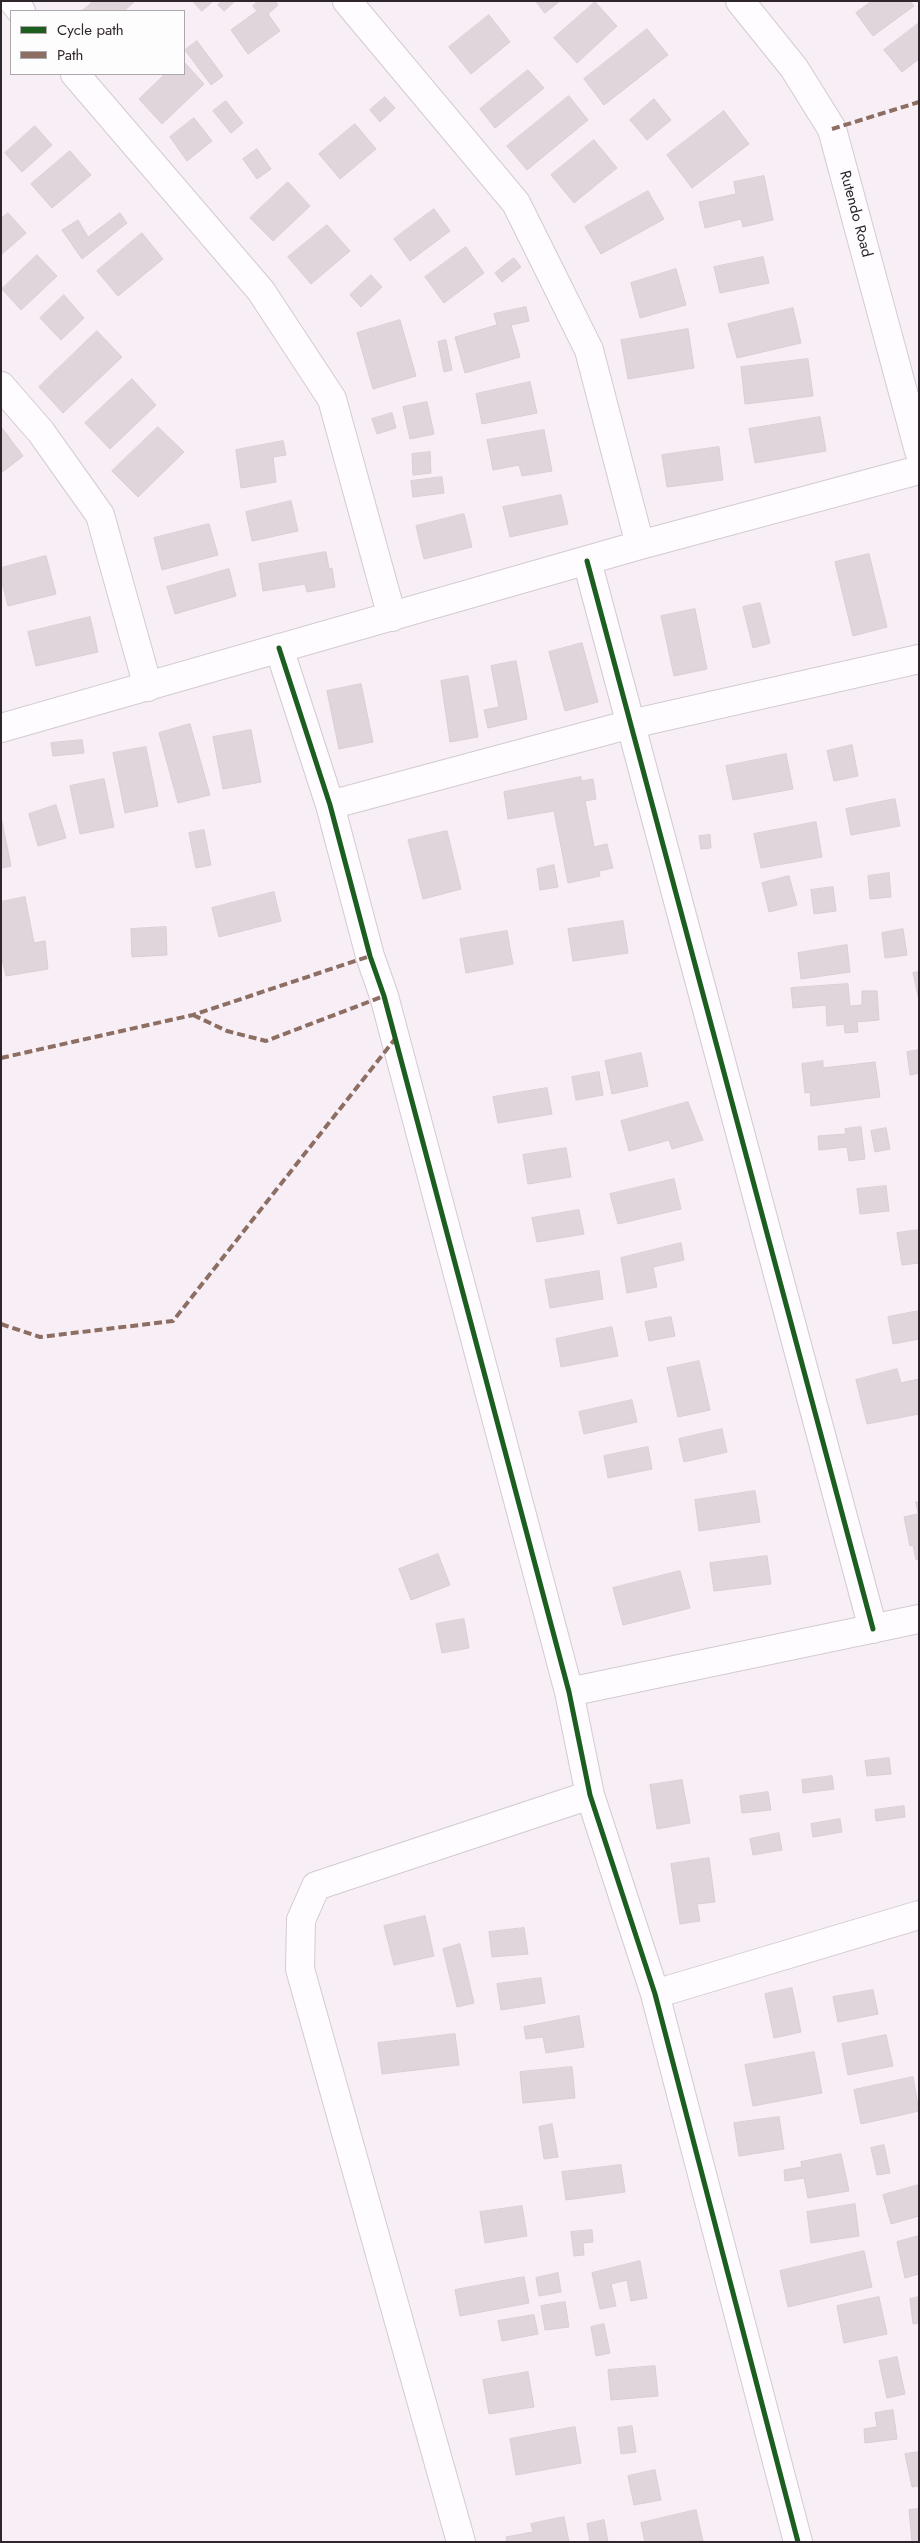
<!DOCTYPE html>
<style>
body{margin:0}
#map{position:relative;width:920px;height:2543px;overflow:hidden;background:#f8eef6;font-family:Jost,sans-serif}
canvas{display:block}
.frame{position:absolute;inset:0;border:2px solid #2f262d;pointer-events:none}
.legend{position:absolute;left:10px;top:10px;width:175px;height:65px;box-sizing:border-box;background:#fdfdfd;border:1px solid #aba7aa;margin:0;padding:6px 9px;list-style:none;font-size:15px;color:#2f262d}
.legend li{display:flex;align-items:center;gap:10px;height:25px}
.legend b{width:25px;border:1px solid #aba7aa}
</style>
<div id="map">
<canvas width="920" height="2543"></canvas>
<div class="frame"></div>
<ul class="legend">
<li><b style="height:6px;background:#1b5e20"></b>Cycle path</li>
<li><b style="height:6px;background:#8d6e63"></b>Path</li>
</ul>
</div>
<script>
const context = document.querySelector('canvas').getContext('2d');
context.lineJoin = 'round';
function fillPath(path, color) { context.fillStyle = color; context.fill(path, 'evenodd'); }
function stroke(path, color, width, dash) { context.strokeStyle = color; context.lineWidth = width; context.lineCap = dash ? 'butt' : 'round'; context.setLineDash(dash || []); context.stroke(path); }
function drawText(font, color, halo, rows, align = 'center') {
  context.font = font + ' Jost,sans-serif'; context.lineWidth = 4; context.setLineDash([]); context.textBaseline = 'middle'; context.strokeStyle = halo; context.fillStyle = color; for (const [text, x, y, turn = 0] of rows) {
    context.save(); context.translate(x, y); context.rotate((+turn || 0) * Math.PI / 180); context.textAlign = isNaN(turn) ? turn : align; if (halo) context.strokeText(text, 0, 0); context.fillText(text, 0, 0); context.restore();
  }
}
const building = new Path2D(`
 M 94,1 L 135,1 L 124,11 L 82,11 Z
 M 193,1 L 213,1 L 202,11 Z
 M 222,1 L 235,1 L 224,11 L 218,5 Z
 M 258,1 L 275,1 L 278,5 L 268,14 L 280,31 L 248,54 L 231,30 L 257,11 L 253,6 Z
 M 536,1 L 560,1 L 545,13 Z
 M 872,1 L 910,1 L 914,6 L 873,36 L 856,13 Z
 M 595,2 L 617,26 L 577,63 L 554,38 Z
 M 489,15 L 510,42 L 471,74 L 449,47 Z
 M 919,23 L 919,59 L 902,72 L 884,50 Z
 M 647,29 L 668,55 L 604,105 L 584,79 Z
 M 197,41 L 223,76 L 211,85 L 185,50 Z
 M 184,62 L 204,84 L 162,124 L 139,99 L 165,74 L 184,74 Z
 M 528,70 L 544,88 L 495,128 L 480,109 Z
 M 569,96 L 588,120 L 527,170 L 507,146 Z
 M 385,97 L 395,108 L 380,122 L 370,110 Z
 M 654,99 L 671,120 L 647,140 L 630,120 Z
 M 226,101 L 243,123 L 231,133 L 213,111 Z
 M 724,111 L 749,144 L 692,188 L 667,155 Z
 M 194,118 L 212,141 L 187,161 L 170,137 Z
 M 355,124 L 376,149 L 340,179 L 319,154 Z
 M 35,126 L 52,145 L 22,172 L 5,153 Z
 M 594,140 L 617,168 L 574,203 L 551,175 Z
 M 257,149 L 271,169 L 257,179 L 243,159 Z
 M 70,151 L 91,175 L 52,208 L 31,184 Z
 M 764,176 L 773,220 L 743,227 L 741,219 L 705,228 L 699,202 L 736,194 L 734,182 Z
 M 288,182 L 310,206 L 273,241 L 250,218 Z
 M 648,191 L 664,219 L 601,254 L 585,227 Z
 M 434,209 L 450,231 L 410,261 L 394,239 Z
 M 8,213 L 26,233 L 1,255 L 1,219 Z
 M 120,213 L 127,223 L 82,259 L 62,230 L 78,220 L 88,237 Z
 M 327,225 L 350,251 L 311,284 L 288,257 Z
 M 142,233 L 163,259 L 118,296 L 97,271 Z
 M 466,247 L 484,273 L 444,303 L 425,277 Z
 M 37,255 L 57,276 L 21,310 L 2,289 Z
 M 763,257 L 769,283 L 720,293 L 714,267 Z
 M 514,258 L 521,267 L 502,282 L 495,273 Z
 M 676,269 L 686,305 L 640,318 L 631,283 Z
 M 371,275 L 382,287 L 361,307 L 350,295 Z
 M 64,295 L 84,318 L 61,340 L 40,318 Z
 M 526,307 L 529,321 L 511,325 L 520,357 L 465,373 L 455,337 L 497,325 L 494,314 Z
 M 793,308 L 801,343 L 737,358 L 728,324 Z
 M 400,320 L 416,376 L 373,389 L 357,333 Z
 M 688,329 L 694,368 L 628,379 L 621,340 Z
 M 97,331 L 122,357 L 63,413 L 39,387 Z
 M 446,340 L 452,370 L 444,372 L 438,342 Z
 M 808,359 L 813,396 L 745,404 L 741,367 Z
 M 132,379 L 156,405 L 110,449 L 85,423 Z
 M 530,382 L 537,413 L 482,424 L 476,394 Z
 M 427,402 L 434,434 L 410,439 L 403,407 Z
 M 392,413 L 396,428 L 377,434 L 372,419 Z
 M 820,417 L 826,451 L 755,463 L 749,429 Z
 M 158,427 L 184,452 L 138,497 L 112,471 Z
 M 2,428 L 23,456 L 1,473 L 1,429 Z
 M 544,430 L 552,471 L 522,476 L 519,465 L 493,470 L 487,440 Z
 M 283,441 L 286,455 L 273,457 L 276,482 L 241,488 L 236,450 Z
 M 719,447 L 723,480 L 667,487 L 662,455 Z
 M 430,452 L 431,473 L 413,475 L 412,454 Z
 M 442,477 L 444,493 L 413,497 L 411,481 Z
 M 561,495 L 568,524 L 510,537 L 503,507 Z
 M 291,501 L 298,531 L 252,541 L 246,512 Z
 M 464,514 L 472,547 L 424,559 L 416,526 Z
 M 209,524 L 218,555 L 162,570 L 154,538 Z
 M 326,552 L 329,569 L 332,568 L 335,587 L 307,592 L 305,584 L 263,591 L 259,564 Z
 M 869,554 L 887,627 L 853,636 L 835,562 Z
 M 46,556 L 56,594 L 8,606 L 1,578 L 1,568 Z
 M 229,569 L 236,596 L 175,614 L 167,587 Z
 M 760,603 L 770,643 L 753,648 L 743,607 Z
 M 695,609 L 707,669 L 674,676 L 661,616 Z
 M 90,617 L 98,652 L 36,666 L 28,632 Z
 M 582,643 L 598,702 L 565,711 L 549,652 Z
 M 516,661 L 527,719 L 488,728 L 484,710 L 499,707 L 491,666 Z
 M 468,676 L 478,737 L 450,742 L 441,681 Z
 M 361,684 L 373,742 L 339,749 L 327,691 Z
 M 190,724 L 210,795 L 178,803 L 159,733 Z
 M 251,730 L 261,782 L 223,789 L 213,737 Z
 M 82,740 L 84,753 L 53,756 L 51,743 Z
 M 852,745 L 858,776 L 834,781 L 827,751 Z
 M 146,747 L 158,806 L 125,813 L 113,753 Z
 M 786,754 L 793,789 L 733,800 L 726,766 Z
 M 581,777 L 581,781 L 593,779 L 596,799 L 585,801 L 594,847 L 607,844 L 613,868 L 599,871 L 600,876 L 568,883 L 554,811 L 508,819 L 504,792 Z
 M 104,779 L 114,827 L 80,834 L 70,786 Z
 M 895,799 L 900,826 L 851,835 L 846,809 Z
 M 56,805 L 66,838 L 38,846 L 29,814 Z
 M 1,817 L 11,866 L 1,868 Z
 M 816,822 L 822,857 L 761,868 L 754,834 Z
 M 204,830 L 211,865 L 196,868 L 189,833 Z
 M 447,831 L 461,889 L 423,899 L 408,840 Z
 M 710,835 L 711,848 L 701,849 L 699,836 Z
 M 554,865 L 558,887 L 540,890 L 537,869 Z
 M 889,873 L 891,897 L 870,899 L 868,876 Z
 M 789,876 L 797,905 L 769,912 L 762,883 Z
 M 833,887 L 836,911 L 814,914 L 811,890 Z
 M 274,892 L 281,921 L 219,937 L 212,908 Z
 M 25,897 L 34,943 L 45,941 L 48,969 L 6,976 L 1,955 L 1,902 Z
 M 623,921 L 628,953 L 573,961 L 568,929 Z
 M 166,927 L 167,955 L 132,957 L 131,929 Z
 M 903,929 L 907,955 L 885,958 L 882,933 Z
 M 507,931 L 513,964 L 466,973 L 460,939 Z
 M 847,945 L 850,972 L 801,979 L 798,953 Z
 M 919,972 L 919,1000 L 913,973 Z
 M 848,984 L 850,1006 L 862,1005 L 862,991 L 877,991 L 879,1020 L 857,1022 L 858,1032 L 845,1033 L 844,1024 L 827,1026 L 826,1005 L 793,1008 L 791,988 Z
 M 919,1050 L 919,1073 L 910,1075 L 907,1052 Z
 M 641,1053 L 648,1086 L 612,1094 L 605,1061 Z
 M 823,1061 L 823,1068 L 875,1062 L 880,1097 L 811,1106 L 810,1092 L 805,1093 L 802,1064 Z
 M 599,1072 L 603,1095 L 576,1100 L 572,1077 Z
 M 547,1088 L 552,1114 L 498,1123 L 493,1097 Z
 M 688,1102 L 703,1140 L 672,1149 L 669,1140 L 629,1151 L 621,1121 Z
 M 861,1127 L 865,1159 L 849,1161 L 847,1147 L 819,1150 L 818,1136 L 846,1134 L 845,1129 Z
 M 886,1128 L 890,1149 L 875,1152 L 871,1131 Z
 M 566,1148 L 571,1177 L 528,1184 L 523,1155 Z
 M 674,1179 L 681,1209 L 618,1224 L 610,1194 Z
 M 886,1186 L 889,1211 L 860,1214 L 857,1189 Z
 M 579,1210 L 584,1234 L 537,1242 L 532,1218 Z
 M 919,1230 L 919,1263 L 902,1265 L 897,1233 Z
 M 681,1243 L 684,1260 L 653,1267 L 657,1287 L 627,1293 L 621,1258 Z
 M 599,1271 L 603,1299 L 550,1308 L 545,1280 Z
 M 919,1311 L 919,1339 L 893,1344 L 888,1317 Z
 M 671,1317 L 675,1336 L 649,1341 L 645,1322 Z
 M 612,1327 L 618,1356 L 561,1367 L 556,1339 Z
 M 699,1361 L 710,1410 L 678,1417 L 667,1368 Z
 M 897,1369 L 901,1383 L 919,1379 L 919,1414 L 867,1424 L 856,1380 Z
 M 632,1400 L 637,1422 L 584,1434 L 579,1412 Z
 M 722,1429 L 727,1452 L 684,1462 L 679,1439 Z
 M 648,1447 L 652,1469 L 608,1478 L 604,1456 Z
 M 755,1491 L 760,1522 L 699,1531 L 695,1500 Z
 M 916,1502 L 919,1502 L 919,1559 L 916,1560 L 913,1545 L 910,1546 L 904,1517 L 918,1514 Z
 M 438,1554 L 450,1585 L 411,1600 L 399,1569 Z
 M 767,1556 L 771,1584 L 714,1591 L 710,1563 Z
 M 680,1571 L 690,1608 L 623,1625 L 613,1588 Z
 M 464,1619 L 469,1648 L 442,1653 L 436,1624 Z
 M 889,1758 L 891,1774 L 867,1776 L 865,1761 Z
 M 832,1776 L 834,1789 L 803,1793 L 802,1780 Z
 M 682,1780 L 690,1823 L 657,1829 L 650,1785 Z
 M 768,1792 L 771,1810 L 742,1813 L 740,1796 Z
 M 904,1806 L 905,1817 L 876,1821 L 875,1810 Z
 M 840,1819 L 842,1832 L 813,1837 L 811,1824 Z
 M 779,1833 L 782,1850 L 753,1855 L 750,1839 Z
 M 709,1858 L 715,1902 L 697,1904 L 700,1921 L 680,1924 L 671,1864 Z
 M 425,1916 L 434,1956 L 394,1965 L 384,1926 Z
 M 524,1928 L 528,1954 L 492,1957 L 489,1932 Z
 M 460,1944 L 474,2003 L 457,2007 L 443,1949 Z
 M 541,1978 L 545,2003 L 501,2010 L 497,1984 Z
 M 792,1988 L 801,2032 L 774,2038 L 765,1994 Z
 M 873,1990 L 878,2014 L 838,2022 L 833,1997 Z
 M 579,2016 L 584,2047 L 546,2053 L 543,2037 L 526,2039 L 524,2027 Z
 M 455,2034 L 459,2065 L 382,2074 L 378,2043 Z
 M 886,2035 L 893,2066 L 848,2075 L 842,2044 Z
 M 814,2052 L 822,2093 L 753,2106 L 745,2065 Z
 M 572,2067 L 575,2098 L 523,2103 L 520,2072 Z
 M 913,2077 L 919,2111 L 861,2124 L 854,2090 Z
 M 779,2117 L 784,2149 L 739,2156 L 734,2123 Z
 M 552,2124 L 558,2157 L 544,2159 L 539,2127 Z
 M 884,2145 L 890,2173 L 877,2175 L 871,2148 Z
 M 841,2154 L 849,2191 L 808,2198 L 804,2178 L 785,2181 L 784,2170 L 802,2167 L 801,2162 Z
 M 621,2165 L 625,2192 L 566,2200 L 562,2172 Z
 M 919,2185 L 919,2216 L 891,2224 L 883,2195 Z
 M 855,2204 L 859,2236 L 811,2243 L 807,2212 Z
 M 522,2206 L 527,2236 L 485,2243 L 480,2212 Z
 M 592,2230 L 593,2242 L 583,2243 L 584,2255 L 574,2256 L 571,2232 Z
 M 919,2236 L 919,2274 L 905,2278 L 897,2242 Z
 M 864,2251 L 872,2287 L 788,2307 L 780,2271 Z
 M 640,2261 L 647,2298 L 631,2301 L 627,2280 L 611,2284 L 616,2306 L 600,2309 L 592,2273 Z
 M 558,2273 L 561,2292 L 539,2296 L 536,2278 Z
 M 524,2277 L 529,2303 L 460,2316 L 455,2290 Z
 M 879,2297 L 887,2334 L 844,2343 L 837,2306 Z
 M 919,2297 L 919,2323 L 913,2324 L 910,2299 Z
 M 565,2302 L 569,2327 L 545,2330 L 541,2306 Z
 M 534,2315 L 538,2334 L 502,2341 L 498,2321 Z
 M 604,2324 L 610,2353 L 596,2356 L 591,2327 Z
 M 897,2357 L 905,2394 L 887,2398 L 879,2361 Z
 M 655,2366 L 658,2396 L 611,2400 L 608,2370 Z
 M 528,2372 L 534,2407 L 489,2414 L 483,2380 Z
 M 893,2410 L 897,2439 L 865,2443 L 864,2429 L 877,2427 L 875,2413 Z
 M 632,2426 L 636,2452 L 621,2454 L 618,2428 Z
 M 575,2427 L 581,2463 L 516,2475 L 510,2439 Z
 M 919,2452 L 919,2486 L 912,2487 L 905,2454 Z
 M 655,2470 L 661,2500 L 634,2505 L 628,2476 Z
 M 919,2509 L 919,2542 L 912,2542 L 909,2510 Z
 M 696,2510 L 703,2541 L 645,2542 L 641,2523 Z
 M 564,2517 L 569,2542 L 507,2542 L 506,2537 L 533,2532 L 531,2524 Z
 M 604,2520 L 608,2542 L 590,2542 L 587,2524 Z`);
fillPath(building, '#dfd5da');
stroke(building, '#d8ced3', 1);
const minor = new Path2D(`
 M 13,1 L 21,11
 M 347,1 L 516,203 L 589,350 L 640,545
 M 740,1 L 794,68 L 832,129 L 919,451
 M 75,74 L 261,291 L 332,399 L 392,617
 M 1,386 L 41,432 L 100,515 L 148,687
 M 587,561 L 873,1629
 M 279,648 L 330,805 L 370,956 L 384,996 L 569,1692 L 590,1795 L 655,1994 L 798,2542
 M 1,728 L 640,545 L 919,470
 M 330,805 L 631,724 L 919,659
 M 569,1692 L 919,1619
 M 655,1994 L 919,1915
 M 461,2542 L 300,1969 L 301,1920 L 316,1886 L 590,1795`);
stroke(minor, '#d3cbd1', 30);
stroke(minor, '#fefcfe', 28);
stroke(new Path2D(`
 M 832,129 L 919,102
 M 193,1015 L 227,1031 L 266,1041 L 384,996
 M 1,1058 L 193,1015 L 370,956
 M 1,1324 L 40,1337 L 173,1321 L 395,1039`), '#8d6e63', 4, [8, 4]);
stroke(new Path2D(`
 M 587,561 L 873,1629
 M 279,648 L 330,805 L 370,956 L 384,996 L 569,1692 L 590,1795 L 655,1994 L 798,2542`), '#1b5e20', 5);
drawText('15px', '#2f262d', '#fdfdfd', [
 ["Rutendo Road",855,214,75]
]);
</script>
